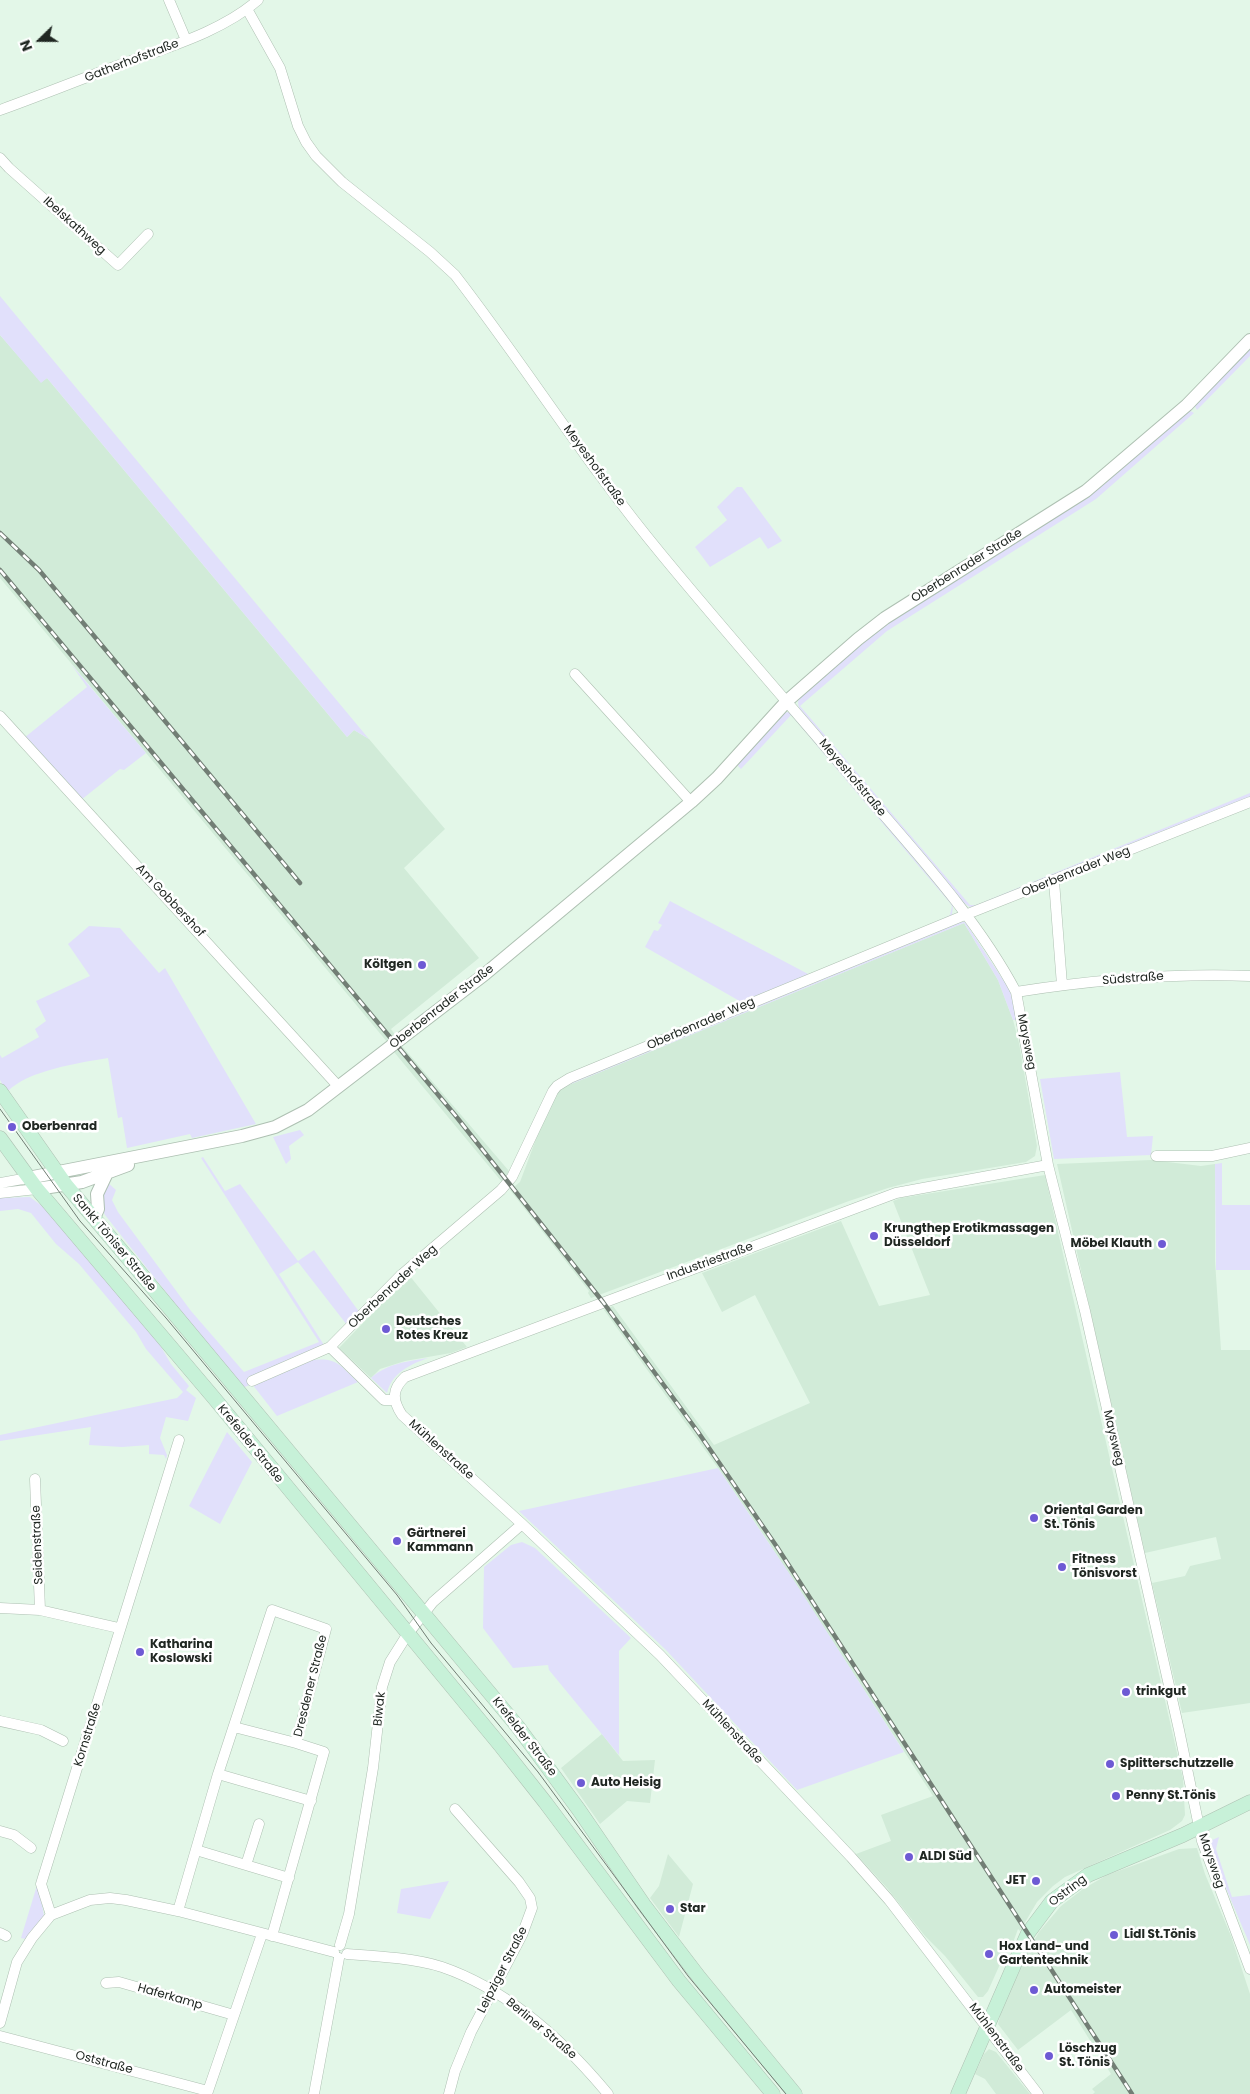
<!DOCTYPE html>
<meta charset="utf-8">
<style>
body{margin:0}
#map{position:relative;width:1250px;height:2094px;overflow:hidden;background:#e3f7e8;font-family:Poppins,sans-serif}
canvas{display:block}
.north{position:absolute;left:15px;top:15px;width:50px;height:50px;-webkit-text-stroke:4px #fff;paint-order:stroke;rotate:248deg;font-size:14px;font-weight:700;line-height:20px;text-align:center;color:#202722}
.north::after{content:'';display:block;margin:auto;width:18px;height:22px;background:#202722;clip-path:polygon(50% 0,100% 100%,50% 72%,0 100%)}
</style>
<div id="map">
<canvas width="1250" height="2094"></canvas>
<div class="north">N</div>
</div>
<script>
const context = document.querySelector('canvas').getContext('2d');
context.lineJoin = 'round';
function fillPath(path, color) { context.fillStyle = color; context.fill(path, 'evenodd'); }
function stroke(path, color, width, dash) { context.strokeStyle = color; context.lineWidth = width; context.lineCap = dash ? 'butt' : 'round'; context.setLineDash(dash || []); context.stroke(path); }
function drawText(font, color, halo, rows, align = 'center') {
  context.font = font + ' Poppins,sans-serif'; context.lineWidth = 5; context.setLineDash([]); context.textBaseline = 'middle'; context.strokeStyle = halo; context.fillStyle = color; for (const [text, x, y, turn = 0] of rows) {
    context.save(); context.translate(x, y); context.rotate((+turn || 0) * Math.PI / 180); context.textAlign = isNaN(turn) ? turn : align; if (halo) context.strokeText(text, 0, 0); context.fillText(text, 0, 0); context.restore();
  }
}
fillPath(new Path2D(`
 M 0,335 L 41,382 L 47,378 L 347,737 L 354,730 L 369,739 L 445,829 L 404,868 L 479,958 L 391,1029 L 396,1036 L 388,1043 L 0,578 Z
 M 964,923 L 998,980 L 1013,1020 L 1019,1043 L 1037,1146 L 1035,1156 L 1026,1162 L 922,1179 L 888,1188 L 849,1201 L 591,1298 L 588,1293 L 589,1291 L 510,1190 L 520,1182 L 554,1091 Z
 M 402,1046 L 509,1171 L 502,1182 L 394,1052 Z
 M 1151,1160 L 1201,1166 L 1215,1164 L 1215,1261 L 1221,1350 L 1250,1350 L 1250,1703 L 1182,1713 L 1152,1583 L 1185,1576 L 1190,1566 L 1221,1559 L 1216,1537 L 1145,1553 L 1057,1164 Z
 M 1045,1175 L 1183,1779 L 1185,1815 L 1182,1821 L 1170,1830 L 1065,1877 L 1053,1886 L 1037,1902 L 1020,1931 L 1018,1929 L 1011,1948 L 1001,1962 L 988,1991 L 983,1997 L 978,1997 L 945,1956 L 925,1936 L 887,1888 L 856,1854 L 891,1841 L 881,1815 L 933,1796 L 763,1534 L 718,1468 L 604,1310 L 613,1306 L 714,1445 L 810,1403 L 755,1295 L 722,1312 L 702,1273 L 841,1221 L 879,1306 L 930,1295 L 893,1201 L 901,1198 Z
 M 409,1275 L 467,1347 L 451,1353 L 405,1361 L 380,1369 L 371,1378 L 339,1348 Z
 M 602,1734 L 623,1761 L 655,1760 L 650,1803 L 627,1801 L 600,1824 L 561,1768 Z
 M 1197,1848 L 1205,1874 L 1231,1936 L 1250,1994 L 1250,2094 L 1093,2094 L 1095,2092 L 1092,2089 L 1111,2074 L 1071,2010 L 1018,2050 L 998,2024 L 1001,2012 L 1030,1947 L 1039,1932 L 1061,1906 L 1083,1889 L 1107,1875 L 1179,1849 Z
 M 668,1854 L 693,1884 L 679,1937 L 650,1898 L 659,1886 Z
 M 989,2049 L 996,2052 L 1030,2094 L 996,2094 L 985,2079 L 975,2074 L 984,2054 Z`), '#d1ebd8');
fillPath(new Path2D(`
 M 0,296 L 43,348 L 369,739 L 354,730 L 347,737 L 47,378 L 41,383 L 0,335 Z
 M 1250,345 L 1250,356 L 1197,410 L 1193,403 Z
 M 1187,409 L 1194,413 L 1096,499 L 887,631 L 800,706 L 970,905 L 976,905 L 1250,793 L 1250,798 L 978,907 L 970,907 L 962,902 L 799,708 L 798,703 L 799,696 L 884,624 L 1091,492 Z
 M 737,487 L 742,487 L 782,541 L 768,549 L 760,537 L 710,567 L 695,547 L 727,520 L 717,507 Z
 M 71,664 L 146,753 L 124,770 L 120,769 L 81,800 L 24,738 L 87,687 Z
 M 788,712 L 793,714 L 953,905 L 952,915 L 944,918 L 950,915 L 952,906 L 950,903 L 791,715 L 741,769 L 735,763 L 778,715 Z
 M 670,901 L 810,975 L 743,1003 L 645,947 L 654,930 L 658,931 L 662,925 L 658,923 Z
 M 958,921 L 965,922 L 1013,995 L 1017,1020 L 1013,1020 L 998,980 L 964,923 L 554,1091 L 576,1079 Z
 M 89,926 L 120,928 L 159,973 L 165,968 L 256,1124 L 192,1138 L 190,1134 L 127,1148 L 122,1117 L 118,1118 L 108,1058 C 79,1063 28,1070 7,1092 L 0,1080 L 0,1055 L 2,1058 L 39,1037 L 35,1029 L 46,1021 L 36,1001 L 90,976 L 68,944 Z
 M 1120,1072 L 1127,1137 L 1153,1136 L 1151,1155 L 1054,1159 L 1040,1079 Z
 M 300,1130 L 304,1135 L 289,1146 L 291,1159 L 286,1164 L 273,1137 Z
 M 203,1157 L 225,1191 L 240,1184 L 298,1261 L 314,1250 L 360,1313 L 347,1325 L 298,1262 L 279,1274 L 324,1345 L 311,1360 C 337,1357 340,1365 358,1382 L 277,1416 L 252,1384 L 242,1388 L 105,1215 L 100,1204 L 107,1182 L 116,1190 L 112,1200 L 118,1212 L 191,1311 L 244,1372 L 319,1342 L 201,1158 Z
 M 1222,1163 L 1222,1205 L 1250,1205 L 1250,1270 L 1216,1270 L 1215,1164 Z
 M 30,1197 L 51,1213 L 157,1340 L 171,1364 L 189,1386 L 186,1390 L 196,1398 L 188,1421 L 166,1417 L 160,1438 L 167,1455 L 166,1459 L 164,1455 L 149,1454 L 149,1445 L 122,1447 L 89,1445 L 91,1427 L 0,1441 L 0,1435 L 177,1398 L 183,1392 L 146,1349 L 136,1332 L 79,1264 L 56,1244 L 31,1213 L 18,1209 L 0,1211 L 0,1198 Z
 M 428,1358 C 409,1365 392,1373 387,1393 L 371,1378 C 386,1364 408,1361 428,1358 Z
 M 227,1432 L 252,1462 L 220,1524 L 189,1506 Z
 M 718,1468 L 793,1579 L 904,1752 L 797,1790 L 666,1650 L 519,1511 Z
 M 522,1542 L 535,1548 L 631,1638 L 619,1651 L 619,1755 L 549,1670 L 548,1665 L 513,1668 L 483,1628 L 484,1567 L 511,1545 Z
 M 1219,1837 L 1216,1849 L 1232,1897 L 1250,1895 L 1250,1945 L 1220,1874 L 1210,1841 Z
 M 449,1881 L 430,1919 L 397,1913 L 401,1889 Z
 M 38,1882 L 44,1916 L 25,1939 L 21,1938 Z`), '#e1e0fb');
const minor = new Path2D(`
 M 169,0 L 186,40
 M 247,9 L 280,68 L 298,126 L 306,142 L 316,156 L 342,182 L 430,252 L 455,275 C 526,367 588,466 662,555 C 732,640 805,722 876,806 C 926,864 980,924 1016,992 L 1048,1165 L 1085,1311 L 1179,1730 L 1202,1841 L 1250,1969
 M 0,110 C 42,95 83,78 125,63 C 168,47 223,31 258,0
 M 0,158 L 9,168 L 118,265 L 148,234
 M 575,674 L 691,802
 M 0,716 L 338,1086
 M 1054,881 L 1062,985
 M 1016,992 C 1093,980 1172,973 1250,976
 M 1156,1156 L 1212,1156 L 1250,1148
 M 0,1183 L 28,1178
 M 0,1193 L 37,1189
 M 330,1347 L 384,1400 L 394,1400
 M 252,1381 L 330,1347 L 400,1276 L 501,1190 L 512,1177 L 553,1091 L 557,1086 L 570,1078 L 965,915 L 1250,802
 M 35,1479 L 40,1610
 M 0,1608 L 40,1610 L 119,1628
 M 0,1721 L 41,1730 L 63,1741
 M 218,1774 L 311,1801
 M 0,1831 L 14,1835 L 31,1848
 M 196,1850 L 289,1878
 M 246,1865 L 259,1824
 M 178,1911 L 218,1774 L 272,1610 L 326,1629 L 296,1743 L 234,1727
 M 51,1915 L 90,1900 L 110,1898 L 126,1900 L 178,1911 L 334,1952
 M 0,1933 L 6,1936
 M 272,1936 L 324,1752 L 296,1743
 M 340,1945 L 349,1914 L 373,1768 L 382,1687 L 390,1662 L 407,1635 L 433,1602 L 522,1524
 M 347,1954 C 376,1956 414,1958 442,1967 C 509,1990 564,2041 608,2094
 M 106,1983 L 119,1982 L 234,2015
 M 0,2023 L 17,1962 L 32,1938 L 51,1915 L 41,1884 L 179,1440
 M 0,2036 L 208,2091
 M 207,2094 L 262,1934
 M 314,2094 L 339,1958
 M 449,2094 L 455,2071 L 471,2032 L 522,1935 L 532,1908 L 530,1898 L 519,1882 L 455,1809
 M 1038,2094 L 889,1900 L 851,1857 L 660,1655 L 522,1524 L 402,1415 C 392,1400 392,1389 405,1377 L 896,1193 L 1048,1165`);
const tertiary = new Path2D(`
 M 28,1178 L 242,1136 L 275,1127 L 308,1110 L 485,974 L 691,802 L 717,778 L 787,701 L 858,639 L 885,618 L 1086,491 L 1187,405 L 1250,340
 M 37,1189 L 82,1182 L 128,1165
 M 94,1218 L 98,1209 L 97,1194 L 107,1173`);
const secondary = new Path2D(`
 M 0,1091 L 66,1185 L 132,1263 L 518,1727 L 579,1810 L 644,1905 L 699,1977 L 795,2094
 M 0,1138 L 37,1189 L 214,1398 L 500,1745 L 545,1802 L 679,1981 L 773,2094
 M 958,2094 L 1028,1933 L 1052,1901 L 1088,1875 L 1183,1835 L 1250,1802`);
stroke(minor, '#aec0b2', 11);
stroke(tertiary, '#aec0b2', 14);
stroke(secondary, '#aec0b2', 15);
stroke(minor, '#fff', 10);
stroke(tertiary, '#fff', 12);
stroke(secondary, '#c7f1d8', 14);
stroke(new Path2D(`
 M 0,1109 L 80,1221 L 166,1318 L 397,1595 L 431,1643 L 538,1772 L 688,1976 L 786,2094`), '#727e75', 1);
const rail = new Path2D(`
 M 0,533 L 39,570 L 300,883
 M 0,570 L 455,1115 L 603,1302 L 698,1432 L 777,1547 L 1132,2094`);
stroke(rail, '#727e75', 4.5);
stroke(rail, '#fff', 2.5, [8]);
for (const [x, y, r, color] of [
 [422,965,5,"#6e5ad4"],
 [12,1127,5,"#6e5ad4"],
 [874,1236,5,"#6e5ad4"],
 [1162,1244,5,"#6e5ad4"],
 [386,1329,5,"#6e5ad4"],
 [1034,1518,5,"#6e5ad4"],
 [397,1541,5,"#6e5ad4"],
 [1062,1567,5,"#6e5ad4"],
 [140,1652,5,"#6e5ad4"],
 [1126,1692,5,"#6e5ad4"],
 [1110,1764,5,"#6e5ad4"],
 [581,1783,5,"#6e5ad4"],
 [1116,1796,5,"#6e5ad4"],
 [909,1857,5,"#6e5ad4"],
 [1036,1881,5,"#6e5ad4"],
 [670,1909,5,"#6e5ad4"],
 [1114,1935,5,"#6e5ad4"],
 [989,1954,5,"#6e5ad4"],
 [1034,1990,5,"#6e5ad4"],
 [1049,2056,5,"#6e5ad4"]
]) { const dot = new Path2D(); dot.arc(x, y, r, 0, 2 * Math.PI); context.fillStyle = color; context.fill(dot); stroke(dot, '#fff', 2); }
drawText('12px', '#202722', '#fff', [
 ["Gatherhofstraße",132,61,-21],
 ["Ibelskathweg",74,226,42],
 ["Meyeshofstraße",594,466,54],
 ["Oberbenrader Straße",967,566,-32],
 ["Meyeshofstraße",852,778,50],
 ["Oberbenrader Weg",1076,872,-22],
 ["Am Gobbershof",170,901,47],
 ["Südstraße",1133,979,-4],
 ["Oberbenrader Straße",442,1007,-38],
 ["Oberbenrader Weg",701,1024,-23],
 ["Maysweg",1026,1042,79],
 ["Sankt Töniser Straße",114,1243,50],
 ["Industriestraße",710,1262,-20],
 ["Oberbenrader Weg",393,1287,-43],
 ["Maysweg",1113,1438,77],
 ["Krefelder Straße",250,1444,51],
 ["Mühlenstraße",441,1450,42],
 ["Seidenstraße",38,1545,-92],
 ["Dresdener Straße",311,1686,-76],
 ["Biwak",380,1709,-84],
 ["Mühlenstraße",732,1732,47],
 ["Kornstraße",88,1735,-73],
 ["Krefelder Straße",524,1737,52],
 ["Maysweg",1211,1861,71],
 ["Ostring",1068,1891,-37],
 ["Leipziger Straße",503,1970,-63],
 ["Haferkamp",170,1997,16],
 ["Berliner Straße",541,2029,40],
 ["Mühlenstraße",996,2038,53],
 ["Oststraße",104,2063,15]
]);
drawText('bold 12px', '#202722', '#fff', [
 ["Költgen",412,965,"right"],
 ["Oberbenrad",22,1127],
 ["Krungthep Erotikmassagen",884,1229],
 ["Düsseldorf",884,1243],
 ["Möbel Klauth",1152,1244,"right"],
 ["Deutsches",396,1322],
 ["Rotes Kreuz",396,1336],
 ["Oriental Garden",1044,1511],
 ["St. Tönis",1044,1525],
 ["Gärtnerei",407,1534],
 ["Kammann",407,1548],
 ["Fitness",1072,1560],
 ["Tönisvorst",1072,1574],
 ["Katharina",150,1645],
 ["Koslowski",150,1659],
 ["trinkgut",1136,1692],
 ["Splitterschutzzelle",1120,1764],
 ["Auto Heisig",591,1783],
 ["Penny St.Tönis",1126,1796],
 ["ALDI Süd",919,1857],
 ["JET",1026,1881,"right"],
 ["Star",680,1909],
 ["Lidl St.Tönis",1124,1935],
 ["Hox Land- und",999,1947],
 ["Gartentechnik",999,1961],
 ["Automeister",1044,1990],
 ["Löschzug",1059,2049],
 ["St. Tönis",1059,2063]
], 'left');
</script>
